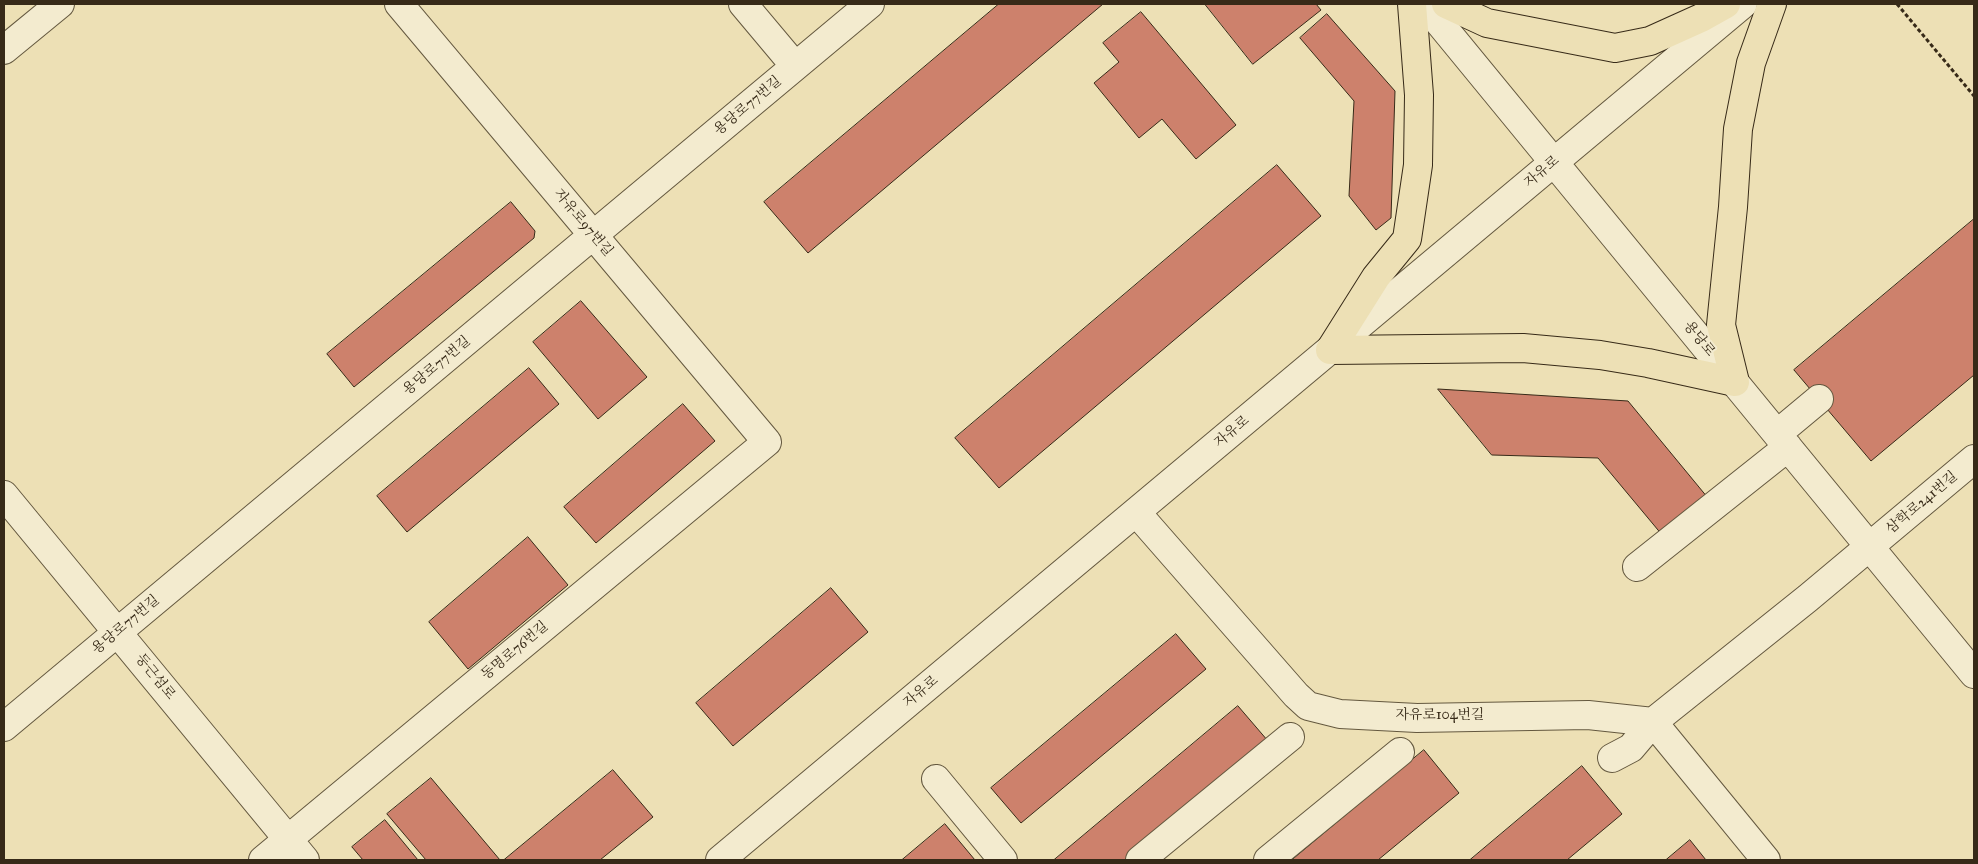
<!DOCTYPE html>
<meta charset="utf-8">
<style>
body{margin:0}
#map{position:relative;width:1978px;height:864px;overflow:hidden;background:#ede0b5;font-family:"IM FELL Great Primer",serif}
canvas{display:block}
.frame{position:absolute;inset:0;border:5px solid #372a18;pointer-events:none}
</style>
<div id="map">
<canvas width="1978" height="864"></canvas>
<div class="frame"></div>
</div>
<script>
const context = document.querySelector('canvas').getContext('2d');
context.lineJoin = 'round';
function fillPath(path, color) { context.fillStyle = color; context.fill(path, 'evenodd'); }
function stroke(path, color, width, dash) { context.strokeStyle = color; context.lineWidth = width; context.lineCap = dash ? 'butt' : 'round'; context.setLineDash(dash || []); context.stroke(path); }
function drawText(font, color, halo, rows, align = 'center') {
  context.font = font + ' "IM FELL Great Primer","Noto Serif KR",serif'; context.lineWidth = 4; context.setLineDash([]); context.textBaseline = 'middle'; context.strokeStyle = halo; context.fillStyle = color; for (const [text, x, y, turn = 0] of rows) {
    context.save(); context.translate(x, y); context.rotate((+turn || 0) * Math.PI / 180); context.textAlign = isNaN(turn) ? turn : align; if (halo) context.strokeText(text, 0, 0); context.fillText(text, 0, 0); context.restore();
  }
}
const building = new Path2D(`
 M 999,4 L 1103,4 L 808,253 L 764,202 Z
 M 1205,4 L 1316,4 L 1321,10 L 1253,64 Z
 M 1141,12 L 1236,125 L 1196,159 L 1162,119 L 1139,138 L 1094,83 L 1119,62 L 1103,43 Z
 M 1327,14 L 1395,91 L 1391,218 L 1376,230 L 1349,196 L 1354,101 L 1300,38 Z
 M 1277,165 L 1321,216 L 999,488 L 955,438 Z
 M 511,202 L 535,231 L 534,238 L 354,387 L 327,354 Z
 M 1974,219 L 1974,375 L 1871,461 L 1794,370 Z
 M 581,301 L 647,377 L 598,419 L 533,342 Z
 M 529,368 L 559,404 L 407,532 L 377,496 Z
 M 1438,389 L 1628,401 L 1708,498 L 1663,536 L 1598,458 L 1492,455 Z
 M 683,404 L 715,441 L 596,543 L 564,507 Z
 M 528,537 L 568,585 L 468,669 L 429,622 Z
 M 831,588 L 868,632 L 733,746 L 696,703 Z
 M 1176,634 L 1206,669 L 1021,823 L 991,788 Z
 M 1238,706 L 1268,741 L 1125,860 L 1054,860 Z
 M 1424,750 L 1459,793 L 1378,860 L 1292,860 Z
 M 1582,766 L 1622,814 L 1567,860 L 1470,860 Z
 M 613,770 L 653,817 L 600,860 L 504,860 Z
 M 431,778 L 500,860 L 426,860 L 387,814 Z
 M 385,820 L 418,860 L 363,860 L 352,847 Z
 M 945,824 L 975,860 L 902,860 Z
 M 1690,840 L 1706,860 L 1666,860 Z`);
fillPath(building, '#cd816c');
stroke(building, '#372a18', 1);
const minor = new Path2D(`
 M 743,4 L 795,66
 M 1424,4 L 1974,674
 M 4,50 L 60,4
 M 1777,434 L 1819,399
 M 4,495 L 305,860
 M 1136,512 L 1296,695 L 1308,706 L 1340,714 L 1417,718 L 1588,715 L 1653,722 L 1766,860
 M 1637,567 L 1788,447
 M 4,727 L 870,4
 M 1612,758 L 1631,748 L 1653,722 L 1808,598 L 1974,459
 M 936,779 L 1003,860
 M 263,860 L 767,442 L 399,4
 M 720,860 L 1743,4
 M 1140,860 L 1290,737
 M 1268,860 L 1400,752`);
const major = new Path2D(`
 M 1446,4 L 1487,23 L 1615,48 L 1650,41 L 1701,18 L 1726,4
 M 1330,350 L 1523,348 L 1600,355 L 1648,363 L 1735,382 L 1721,325 L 1733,207 L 1738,129 L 1751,63 L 1772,4
 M 1330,350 L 1376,277 L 1407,239 L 1418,165 L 1419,95 L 1412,4`);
stroke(minor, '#64583f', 30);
stroke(major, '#372a18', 30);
stroke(new Path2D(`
 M 1897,4 L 1974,96`), '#372a18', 3, [4, 2.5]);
stroke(minor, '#f3ebcf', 28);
stroke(major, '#ede0b5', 28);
drawText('14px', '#372a18', '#f3ebcf', [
 ["용당로77번길",748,106,-40],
 ["자유로",1542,172,-40],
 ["자유로97번길",583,223,50],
 ["용당로",1699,339,51],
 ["용당로77번길",437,366,-40],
 ["자유로",1232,432,-40],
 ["삼학로241번길",1922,503,-40],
 ["용당로77번길",126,625,-40],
 ["동명로76번길",515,651,-40],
 ["둥근섬로",155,677,51],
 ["자유로",921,692,-40],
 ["자유로104번길",1440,716]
]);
</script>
